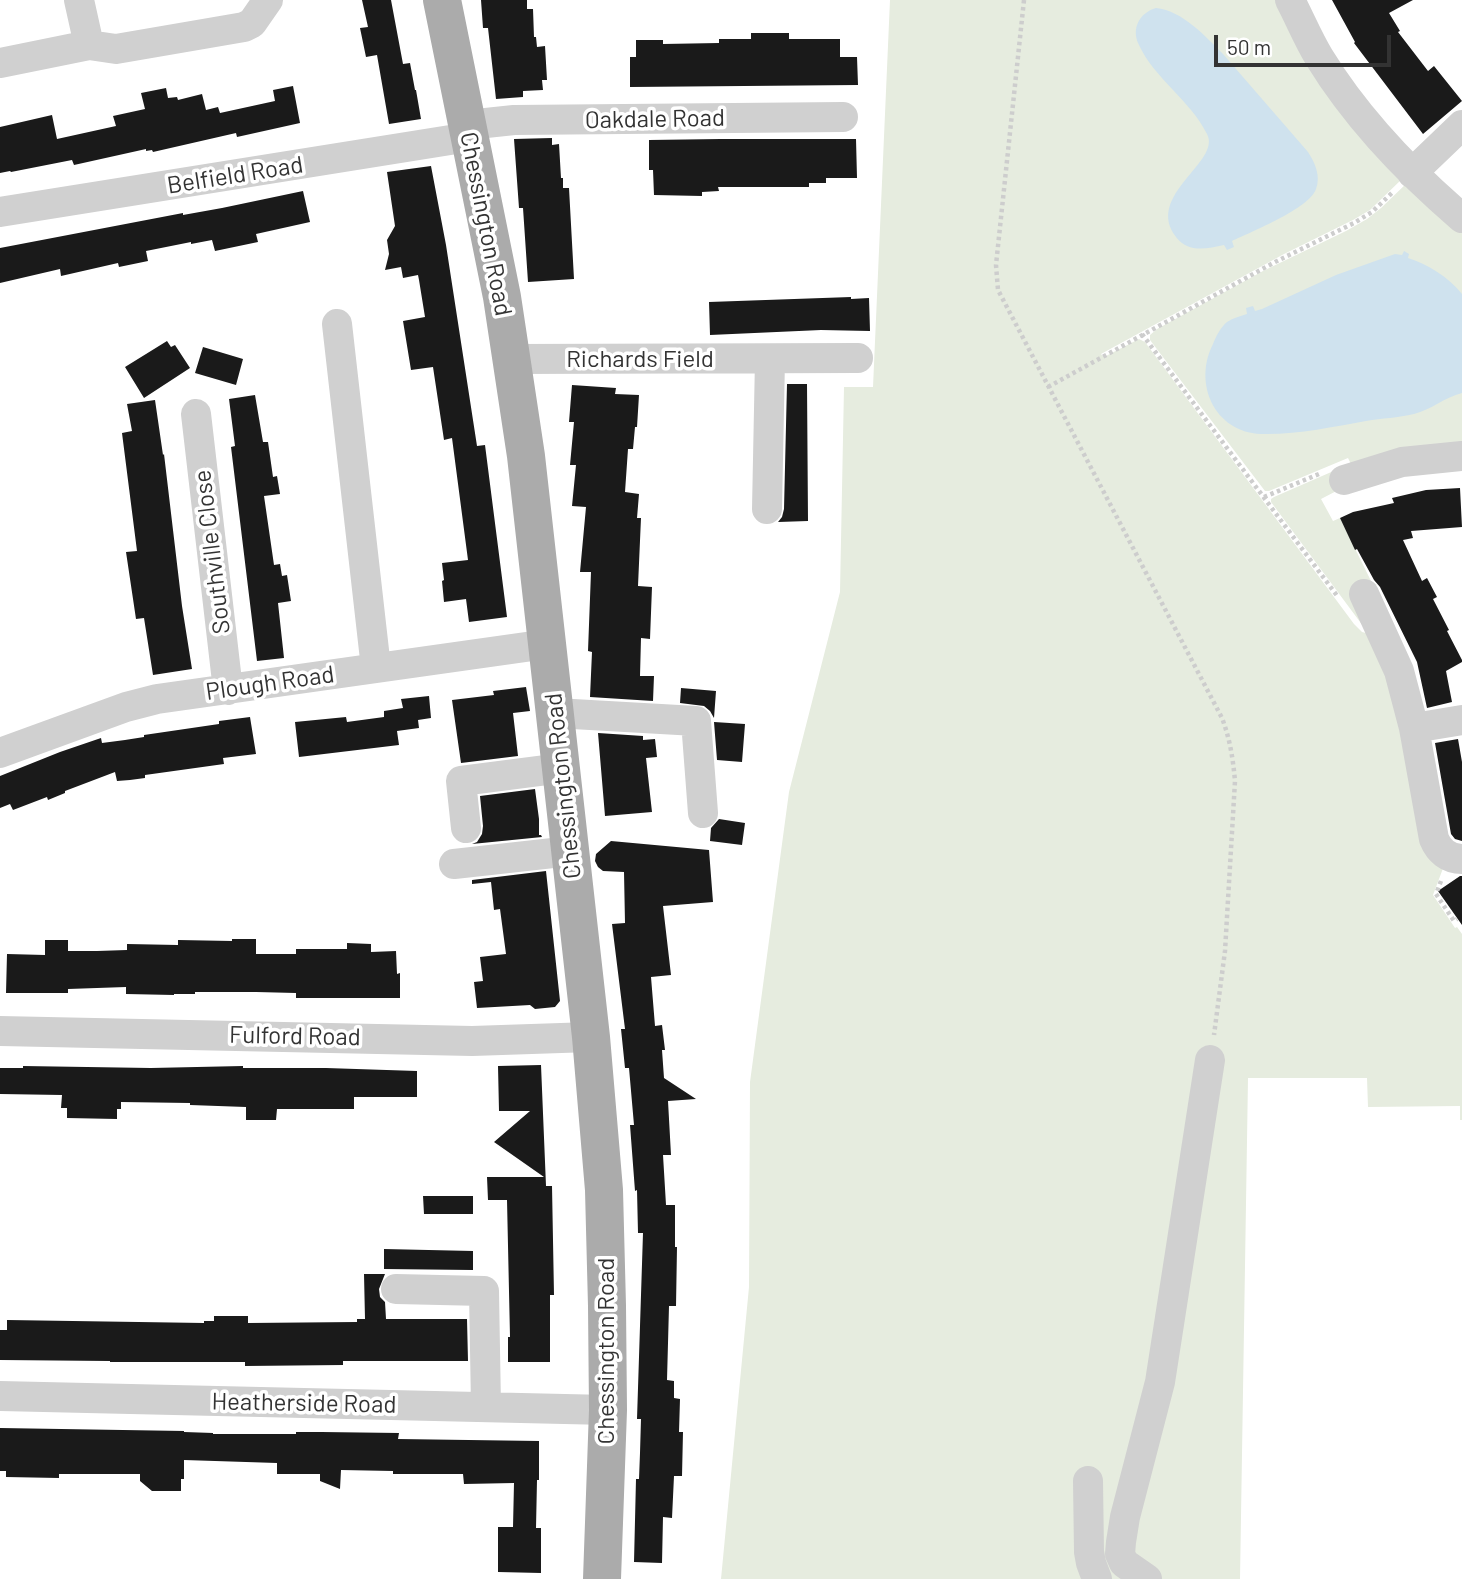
<!DOCTYPE html>
<style>
body{margin:0}
#map{position:relative;width:1462px;height:1579px;overflow:hidden;background:#fff;font-family:Barlow,sans-serif}
canvas{display:block}
.scale{position:absolute;left:1214px;top:35px;width:177px;height:32px;box-sizing:border-box;border:4px solid #333;border-top:0;padding-left:9px;font-size:21px;line-height:24px;white-space:nowrap;color:#333;-webkit-text-stroke:5px #fff;paint-order:stroke}
</style>
<div id="map">
<canvas width="1462" height="1579"></canvas>
<div class="scale">50 m</div>
</div>
<script>
const context = document.querySelector('canvas').getContext('2d');
context.lineJoin = 'round';
function fillPath(path, color) { context.fillStyle = color; context.fill(path, 'evenodd'); }
function stroke(path, color, width, dash) { context.strokeStyle = color; context.lineWidth = width; context.lineCap = dash ? 'butt' : 'round'; context.setLineDash(dash || []); context.stroke(path); }
function drawText(font, color, halo, rows, align = 'center') {
  context.font = font + ' Barlow,sans-serif'; context.lineWidth = 7; context.setLineDash([]); context.textBaseline = 'middle'; context.strokeStyle = halo; context.fillStyle = color; for (const [text, x, y, turn = 0] of rows) {
    context.save(); context.translate(x, y); context.rotate((+turn || 0) * Math.PI / 180); context.textAlign = isNaN(turn) ? turn : align; if (halo) context.strokeText(text, 0, 0); context.fillText(text, 0, 0); context.restore();
  }
}
fillPath(new Path2D(`
 M 890,0 L 1283,0 L 1403,178 L 1370,210 L 1353,220 L 1284,254 L 1101,354 L 1104,357 L 1139,339 L 1145,342 L 1354,624 L 1362,632 L 1370,634 L 1384,659 L 1445,863 L 1433,895 L 1455,928 L 1457,927 L 1462,934 L 1462,1120 L 1460,1120 L 1460,1106 L 1368,1107 L 1367,1078 L 1248,1078 L 1240,1579 L 721,1579 L 749,1287 L 750,1082 L 789,792 L 840,592 L 844,387 L 873,387 Z
 M 1408,182 L 1462,231 L 1462,446 L 1353,468 L 1348,458 L 1269,491 L 1265,491 L 1153,344 L 1150,340 L 1150,335 L 1157,329 L 1263,271 L 1346,231 L 1367,219 L 1381,208 Z
 M 1345,466 L 1346,486 L 1321,499 L 1333,521 L 1340,518 L 1371,581 L 1377,585 L 1357,595 L 1363,626 L 1271,502 L 1271,499 L 1274,497 Z`), '#e6ecdf');
fillPath(new Path2D(`
 M 1156,8 C 1183,11 1205,36 1223,54 L 1308,152 C 1315,163 1321,176 1316,189 C 1310,208 1251,232 1232,241 L 1234,247 L 1227,250 L 1224,245 C 1206,249 1188,253 1176,237 C 1144,195 1222,162 1207,134 C 1191,101 1154,78 1139,45 C 1131,29 1139,13 1156,8 Z
 M 1404,251 L 1409,254 L 1408,258 C 1429,265 1447,276 1462,294 L 1462,393 C 1445,397 1431,410 1414,414 C 1398,418 1382,418 1366,421 C 1332,427 1296,435 1261,434 C 1214,432 1193,383 1213,344 C 1216,336 1221,327 1227,322 C 1233,318 1241,316 1247,314 L 1246,308 L 1253,306 L 1255,311 L 1262,309 L 1336,275 L 1395,254 L 1402,255 Z`), '#cfe2ee');
fillPath(new Path2D(`
 M 362,0 L 391,0 L 403,64 L 410,63 L 415,90 L 416,90 L 421,119 L 389,124 L 377,55 L 366,57 L 360,28 L 368,27 Z
 M 481,0 L 527,0 L 527,9 L 533,9 L 534,37 L 536,37 L 537,47 L 545,46 L 547,80 L 542,80 L 543,90 L 523,91 L 523,97 L 496,99 L 488,28 L 483,28 Z
 M 1332,0 L 1413,0 L 1389,13 L 1400,31 L 1398,32 L 1428,71 L 1434,66 L 1462,101 L 1423,134 L 1354,43 L 1355,42 Z
 M 751,33 L 789,33 L 789,39 L 840,39 L 840,57 L 857,57 L 858,85 L 630,87 L 630,57 L 636,57 L 636,40 L 663,40 L 663,44 L 719,43 L 719,39 L 751,39 Z
 M 293,86 L 300,123 L 237,137 L 236,133 L 153,152 L 152,150 L 146,151 L 146,149 L 74,165 L 72,160 L 11,172 L 10,171 L 0,173 L 0,127 L 52,115 L 57,139 L 116,126 L 113,116 L 145,109 L 141,93 L 166,88 L 168,98 L 177,97 L 178,100 L 202,94 L 206,110 L 218,107 L 220,113 L 275,101 L 273,90 Z
 M 552,138 L 552,145 L 559,144 L 561,178 L 563,178 L 563,188 L 569,188 L 574,279 L 528,282 L 523,208 L 519,208 L 514,139 Z
 M 721,139 L 856,139 L 857,178 L 826,178 L 826,183 L 809,183 L 809,187 L 718,187 L 719,191 L 702,192 L 702,196 L 654,195 L 653,170 L 649,170 L 649,140 Z
 M 431,166 L 446,245 L 477,446 L 485,445 L 507,617 L 469,622 L 466,599 L 444,602 L 442,581 L 444,580 L 442,563 L 468,560 L 452,438 L 444,440 L 433,367 L 411,370 L 403,321 L 425,317 L 419,280 L 418,275 L 403,278 L 401,267 L 385,270 L 389,254 L 387,240 L 395,226 L 387,172 Z
 M 303,191 L 310,222 L 256,234 L 258,242 L 215,251 L 212,240 L 191,244 L 191,242 L 146,251 L 148,261 L 119,267 L 118,263 L 61,276 L 60,269 L 0,283 L 0,248 L 183,213 L 183,215 L 222,208 Z
 M 851,297 L 851,299 L 869,298 L 870,331 L 821,330 L 710,335 L 709,302 Z
 M 167,341 L 171,347 L 175,345 L 190,368 L 144,398 L 125,367 Z
 M 203,347 L 243,359 L 236,385 L 195,373 Z
 M 787,384 L 807,384 L 808,521 L 778,522 L 782,517 L 784,509 Z
 M 572,385 L 616,388 L 615,394 L 639,395 L 637,427 L 635,427 L 633,449 L 628,449 L 625,492 L 639,494 L 637,518 L 641,518 L 638,586 L 652,587 L 650,639 L 641,638 L 640,676 L 654,676 L 653,701 L 590,697 L 592,652 L 588,651 L 591,572 L 580,572 L 586,507 L 572,506 L 576,465 L 570,465 L 574,422 L 569,422 Z
 M 255,395 L 263,442 L 268,442 L 273,477 L 277,476 L 280,494 L 264,496 L 274,565 L 280,564 L 282,576 L 287,575 L 291,601 L 278,603 L 284,658 L 257,661 L 231,447 L 235,446 L 229,399 Z
 M 155,400 L 163,455 L 164,454 L 182,606 L 192,669 L 153,675 L 144,618 L 136,619 L 126,552 L 137,551 L 122,433 L 132,431 L 127,404 Z
 M 1460,488 L 1462,527 L 1411,531 L 1413,538 L 1403,540 L 1422,581 L 1427,578 L 1437,597 L 1433,599 L 1449,630 L 1447,631 L 1462,660 L 1462,662 L 1446,671 L 1452,702 L 1427,708 L 1417,662 L 1380,587 L 1374,580 L 1357,549 L 1355,550 L 1340,518 L 1353,512 L 1394,503 L 1392,498 L 1426,490 Z
 M 526,687 L 530,711 L 513,713 L 518,756 L 461,763 L 452,700 L 494,695 L 493,691 Z
 M 681,688 L 716,691 L 714,718 L 710,711 L 704,706 L 680,703 Z
 M 429,696 L 431,718 L 418,720 L 419,728 L 397,731 L 399,745 L 299,757 L 295,722 L 346,717 L 347,722 L 384,717 L 384,711 L 403,708 L 401,699 Z
 M 250,717 L 256,754 L 223,758 L 224,764 L 145,775 L 145,778 L 130,780 L 117,781 L 115,772 L 65,791 L 65,793 L 48,800 L 47,797 L 13,810 L 10,804 L 0,808 L 0,776 L 60,752 L 101,738 L 102,743 L 125,740 L 144,737 L 144,735 L 219,724 L 219,721 Z
 M 714,722 L 745,724 L 742,762 L 717,760 Z
 M 598,733 L 643,736 L 643,740 L 655,739 L 657,757 L 646,758 L 652,812 L 605,816 Z
 M 1458,739 L 1462,762 L 1462,841 L 1455,839 L 1451,834 L 1435,743 Z
 M 535,789 L 539,819 L 539,835 L 541,835 L 542,837 L 472,844 L 477,842 L 482,834 L 483,826 L 480,796 Z
 M 719,819 L 745,823 L 742,845 L 710,841 L 711,828 Z
 M 611,841 L 709,850 L 713,902 L 663,906 L 671,975 L 651,977 L 655,1026 L 662,1025 L 665,1050 L 662,1050 L 664,1078 L 696,1099 L 668,1101 L 671,1155 L 663,1155 L 666,1205 L 675,1205 L 675,1247 L 677,1247 L 676,1306 L 669,1306 L 667,1380 L 674,1381 L 674,1398 L 680,1399 L 679,1432 L 683,1432 L 682,1476 L 674,1476 L 672,1518 L 663,1517 L 662,1563 L 634,1562 L 636,1479 L 639,1479 L 640,1453 L 641,1419 L 637,1419 L 643,1233 L 638,1233 L 637,1190 L 635,1191 L 630,1125 L 634,1125 L 629,1068 L 625,1068 L 621,1029 L 625,1029 L 612,924 L 625,923 L 624,872 L 603,871 L 598,867 L 595,861 L 596,854 Z
 M 546,871 L 560,1001 L 555,1007 L 535,1009 L 530,1005 L 477,1008 L 474,982 L 483,981 L 480,957 L 506,954 L 500,909 L 494,910 L 491,882 L 472,884 L 472,880 Z
 M 1460,876 L 1462,876 L 1462,925 L 1438,891 Z
 M 232,939 L 256,939 L 256,954 L 296,954 L 296,949 L 347,949 L 347,943 L 371,944 L 371,952 L 396,951 L 397,974 L 400,973 L 400,998 L 296,998 L 296,993 L 256,992 L 195,992 L 195,994 L 174,994 L 174,995 L 126,994 L 126,987 L 68,989 L 68,993 L 6,993 L 7,954 L 45,955 L 45,940 L 68,940 L 68,951 L 97,951 L 127,950 L 127,944 L 178,945 L 178,940 L 232,941 Z
 M 541,1065 L 546,1186 L 552,1186 L 554,1295 L 550,1295 L 550,1362 L 508,1362 L 508,1337 L 510,1337 L 507,1200 L 488,1200 L 487,1177 L 544,1177 L 494,1142 L 530,1111 L 499,1111 L 498,1066 Z
 M 23,1066 L 151,1068 L 243,1066 L 243,1068 L 326,1068 L 417,1071 L 417,1097 L 354,1097 L 354,1109 L 277,1109 L 276,1120 L 246,1120 L 246,1107 L 190,1105 L 190,1103 L 121,1102 L 121,1109 L 117,1109 L 117,1119 L 67,1118 L 67,1108 L 61,1108 L 62,1095 L 0,1094 L 0,1068 L 23,1068 Z
 M 423,1196 L 473,1196 L 473,1214 L 424,1214 Z
 M 384,1249 L 473,1251 L 473,1270 L 384,1269 Z
 M 364,1274 L 385,1274 L 379,1289 L 380,1297 L 385,1302 L 386,1319 L 467,1319 L 468,1361 L 343,1361 L 343,1365 L 245,1366 L 245,1362 L 110,1362 L 110,1361 L 0,1360 L 0,1330 L 7,1330 L 7,1320 L 204,1323 L 204,1321 L 214,1321 L 214,1316 L 248,1316 L 248,1323 L 357,1322 L 357,1319 L 365,1319 Z
 M 0,1428 L 184,1431 L 184,1432 L 213,1433 L 213,1434 L 296,1434 L 296,1432 L 321,1432 L 399,1433 L 398,1439 L 539,1441 L 539,1480 L 537,1480 L 536,1528 L 541,1528 L 541,1573 L 498,1572 L 498,1527 L 513,1527 L 514,1483 L 464,1484 L 463,1474 L 393,1474 L 393,1471 L 341,1470 L 340,1489 L 320,1481 L 320,1474 L 277,1474 L 277,1463 L 184,1460 L 184,1479 L 181,1479 L 181,1491 L 152,1491 L 140,1481 L 140,1474 L 59,1474 L 59,1478 L 6,1477 L 6,1471 L 0,1471 Z`), '#1a1a1a');
stroke(new Path2D(`
 M 1024,0 L 996,265 L 998,290 L 1222,718 C 1230,739 1233,759 1235,781 L 1225,951 L 1214,1035
 M 1142,334 L 1338,597
 M 1048,387 L 1275,262 L 1354,223 L 1372,212 L 1394,191
 M 1264,497 L 1319,474
 M 1441,881 L 1436,894 L 1454,921 L 1457,919`), '#cdcdcd', 4.5, [3.5, 3.5]);
stroke(new Path2D(`
 M 79,0 L 89,45
 M 1290,0 C 1300,19 1308,39 1319,57 C 1357,119 1407,171 1462,218
 M 0,63 L 89,45 L 116,49 L 244,27 L 252,23 L 268,0
 M 467,125 L 514,120 L 843,117
 M 1412,173 L 1462,125
 M 0,212 L 469,137
 M 337,324 L 376,668
 M 511,359 L 858,358
 M 196,414 L 228,690
 M 1344,480 L 1402,462 L 1462,456
 M 767,509 L 770,359
 M 1364,594 L 1399,671 L 1414,728 L 1462,720
 M 555,713 L 696,721 L 703,813
 M 1414,728 L 1434,839 C 1439,851 1448,859 1462,859
 M 0,753 L 126,707 L 157,699 L 547,644
 M 466,828 L 461,781 L 562,768
 M 454,864 L 571,851
 M 0,1031 L 472,1041 L 591,1037
 M 396,1289 L 484,1291 L 486,1407
 M 0,1396 L 608,1410
 M 1088,1481 L 1089,1552 L 1091,1563 L 1097,1579
 M 1147,1579 L 1124,1563 L 1120,1554 L 1121,1542 L 1125,1517 L 1160,1382 L 1210,1060`), '#d0d0d0', 30);
stroke(new Path2D(`
 M 442,0 L 502,297 L 526,456 L 591,1037 L 604,1190 L 607,1306 L 608,1410 L 602,1579`), '#ababab', 38);
drawText('24px', '#333', '#fff', [
 ["Oakdale Road",655,119,-1],
 ["Belfield Road",235,175,-9],
 ["Chessington Road",486,224,79],
 ["Richards Field",640,359],
 ["Southville Close",212,552,-97],
 ["Plough Road",270,683,-8],
 ["Chessington Road",563,786,-96],
 ["Fulford Road",295,1036,1],
 ["Chessington Road",606,1351,-90],
 ["Heatherside Road",304,1403,1]
]);
</script>
